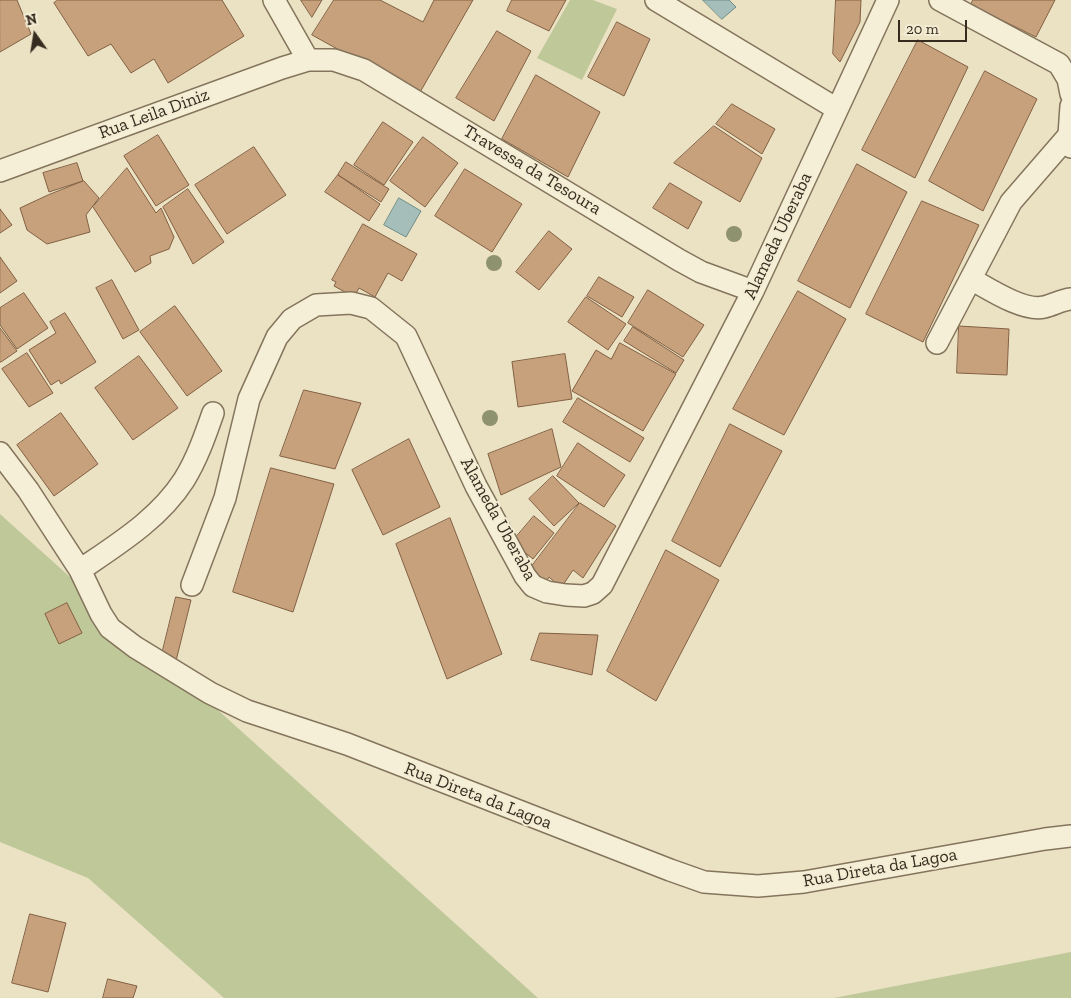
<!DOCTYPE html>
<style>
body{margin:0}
#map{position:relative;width:1071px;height:998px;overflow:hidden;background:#ebe2c4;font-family:"Zilla Slab",serif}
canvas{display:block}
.north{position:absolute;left:10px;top:10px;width:50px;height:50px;-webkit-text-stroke:4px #f3ecd3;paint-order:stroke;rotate:347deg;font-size:14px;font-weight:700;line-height:20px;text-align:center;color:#352b1f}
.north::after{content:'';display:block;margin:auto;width:18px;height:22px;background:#352b1f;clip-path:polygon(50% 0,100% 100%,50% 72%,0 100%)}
.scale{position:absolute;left:898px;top:20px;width:69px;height:22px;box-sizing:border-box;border:2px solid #352b1f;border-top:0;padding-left:6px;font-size:15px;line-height:18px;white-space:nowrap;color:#352b1f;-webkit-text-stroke:4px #f3ecd3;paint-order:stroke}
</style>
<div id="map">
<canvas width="1071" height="998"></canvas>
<div class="north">N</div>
<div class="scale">20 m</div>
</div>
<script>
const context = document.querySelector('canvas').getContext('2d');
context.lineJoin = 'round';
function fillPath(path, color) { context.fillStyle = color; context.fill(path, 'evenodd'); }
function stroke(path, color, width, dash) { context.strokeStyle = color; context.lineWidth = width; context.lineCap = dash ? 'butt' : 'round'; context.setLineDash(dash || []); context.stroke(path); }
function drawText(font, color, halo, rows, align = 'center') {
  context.font = font + ' "Zilla Slab",serif'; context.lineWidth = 4; context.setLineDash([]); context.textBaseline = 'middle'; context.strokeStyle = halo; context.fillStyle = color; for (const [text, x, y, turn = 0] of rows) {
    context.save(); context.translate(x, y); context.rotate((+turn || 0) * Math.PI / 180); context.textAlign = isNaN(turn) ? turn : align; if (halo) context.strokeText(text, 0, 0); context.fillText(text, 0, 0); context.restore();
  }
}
fillPath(new Path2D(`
 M 570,0 L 593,0 L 617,9 L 582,80 L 537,58 Z
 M 0,514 L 538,998 L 224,998 L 88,878 L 0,842 Z
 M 1071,952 L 1071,998 L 834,998 Z`), '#bfc899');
const water = new Path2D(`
 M 703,0 L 729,0 L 736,7 L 722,19 Z
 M 399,198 L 421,211 L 406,237 L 384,225 Z`);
fillPath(water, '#a6beb9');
stroke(water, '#6d8c86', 1);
const building = new Path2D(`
 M 0,0 L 17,0 L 31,34 L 0,52 Z
 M 58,0 L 222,0 L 244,36 L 168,83 L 154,59 L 131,73 L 111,44 L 88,56 L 54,3 Z
 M 301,0 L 322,0 L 312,17 Z
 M 334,0 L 380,0 L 423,22 L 434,0 L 473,0 L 419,94 L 312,35 Z
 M 512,0 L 566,0 L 549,31 L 507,11 Z
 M 836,0 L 861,0 L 860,22 L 840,62 L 833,54 Z
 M 973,0 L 1055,0 L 1036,37 L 971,5 Z
 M 617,22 L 650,39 L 624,96 L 588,77 Z
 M 497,31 L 531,51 L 494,121 L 456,98 Z
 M 918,40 L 968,67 L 915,178 L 862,150 Z
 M 985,71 L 1037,99 L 983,211 L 929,181 Z
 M 536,75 L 600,112 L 568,177 L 502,139 Z
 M 732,104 L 775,129 L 762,154 L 716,124 Z
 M 383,122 L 413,142 L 384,185 L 354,165 Z
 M 714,126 L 762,158 L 740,202 L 674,163 Z
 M 158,135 L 189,185 L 156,206 L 124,156 Z
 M 423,137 L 458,163 L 425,207 L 390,181 Z
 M 254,147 L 286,195 L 227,234 L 195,185 Z
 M 346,162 L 389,189 L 381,202 L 338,175 Z
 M 77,163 L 83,181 L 49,192 L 43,173 Z
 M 857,164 L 907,192 L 850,308 L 798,281 Z
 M 127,168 L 156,213 L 161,208 L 174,237 L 169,249 L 150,256 L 151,263 L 135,272 L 93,207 Z
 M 465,169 L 522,204 L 492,252 L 435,216 Z
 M 338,175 L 380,204 L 369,221 L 325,192 Z
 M 84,181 L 99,198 L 86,215 L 90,232 L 47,244 L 27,230 L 20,208 L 48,195 Z
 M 670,183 L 702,202 L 688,229 L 653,208 Z
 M 188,189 L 224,242 L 193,264 L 163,207 Z
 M 922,201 L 979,225 L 923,342 L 866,314 Z
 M 0,209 L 12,225 L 0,233 Z
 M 363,224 L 417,254 L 402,281 L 388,273 L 375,297 L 359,288 L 354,297 L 334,286 L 336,282 L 332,280 Z
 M 549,231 L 572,249 L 539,290 L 516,272 Z
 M 0,257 L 17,281 L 0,293 Z
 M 599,277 L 634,297 L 622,317 L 587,296 Z
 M 112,280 L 139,330 L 123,339 L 96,288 Z
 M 648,290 L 704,325 L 683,357 L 628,323 Z
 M 798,291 L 846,319 L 784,435 L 733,409 Z
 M 24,293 L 48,328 L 17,349 L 0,325 L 0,308 Z
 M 586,297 L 626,324 L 608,350 L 568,322 Z
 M 175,306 L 222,371 L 187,396 L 140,332 Z
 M 65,313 L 96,362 L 61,384 L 59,380 L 51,385 L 29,350 L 56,333 L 50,322 Z
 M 959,326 L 1009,329 L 1007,375 L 957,373 Z
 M 633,327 L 684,360 L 676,373 L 624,341 Z
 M 0,328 L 17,351 L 1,362 L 0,362 Z
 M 620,343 L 676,374 L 643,431 L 572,391 L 596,350 L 611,359 Z
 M 27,353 L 53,393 L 29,407 L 2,369 Z
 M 565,354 L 572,399 L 518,407 L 512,362 Z
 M 139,356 L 178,408 L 133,440 L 95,388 Z
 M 304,390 L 361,403 L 335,469 L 280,456 Z
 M 578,398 L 644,438 L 630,462 L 563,422 Z
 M 61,413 L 98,464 L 54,496 L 17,445 Z
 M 730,424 L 782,451 L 720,567 L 672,541 Z
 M 552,429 L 561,467 L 501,495 L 488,454 Z
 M 409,439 L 440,507 L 383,535 L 352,470 Z
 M 578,443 L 625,475 L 604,507 L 557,476 Z
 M 271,468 L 334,484 L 293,612 L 233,592 Z
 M 553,476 L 579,503 L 554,526 L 529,499 Z
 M 580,503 L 616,526 L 583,578 L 573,570 L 561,588 L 549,577 L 545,584 L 529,570 Z
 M 534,516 L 554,533 L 533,559 L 512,542 Z
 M 450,518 L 502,654 L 447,679 L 396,544 Z
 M 666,550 L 719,580 L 656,701 L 607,671 Z
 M 176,597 L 191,600 L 176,661 L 162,654 Z
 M 67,603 L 82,633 L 59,644 L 45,614 Z
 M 540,633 L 598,635 L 592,675 L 531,660 Z
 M 30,914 L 66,923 L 48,992 L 12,983 Z
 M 108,979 L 137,986 L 133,998 L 103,998 Z`);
fillPath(building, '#c7a07c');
stroke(building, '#826043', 1);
const street = new Path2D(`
 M 274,0 L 308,60
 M 656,0 L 837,109
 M 940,0 L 1059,64 L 1068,79 L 1071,94
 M 1071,106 L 1069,135 L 1071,147
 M 0,171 L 282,68 L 308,60 L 334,60 L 364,70 L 679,260 L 701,272 L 753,291
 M 971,279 C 989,289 1024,312 1044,307 C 1053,305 1061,300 1071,299
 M 937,343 L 1011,202 L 1069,135
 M 0,453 L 28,490 L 80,570 L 101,614 L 110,628 L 135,647 L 210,693 L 247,711 L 347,744 L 670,870 L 704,882 L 758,886 L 804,882 L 1045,839 L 1071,836
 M 80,570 C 118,544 159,519 184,480 C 197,459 205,436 213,413
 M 192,585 L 225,498 L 249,399 L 277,337 L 292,319 L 316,305 L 351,303 L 371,308 L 406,336 L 476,486 L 525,576 L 533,586 L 547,592 L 566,595 L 584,596 L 593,593 L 602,585 L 753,291 L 888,0`);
stroke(street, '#84745c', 24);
stroke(street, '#f6efd7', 21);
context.fillStyle = '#8f926e';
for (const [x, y] of [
 [734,234],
 [494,263],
 [490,418]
]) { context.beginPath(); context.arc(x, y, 8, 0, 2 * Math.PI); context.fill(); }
drawText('18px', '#352b1f', '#f3ecd3', [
 ["Rua Leila Diniz",154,114,-20],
 ["Travessa da Tesoura",532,170,31],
 ["Alameda Uberaba",778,236,-65],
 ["Alameda Uberaba",498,519,61],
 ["Rua Direta da Lagoa",478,796,21],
 ["Rua Direta da Lagoa",880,868,-10]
]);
</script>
